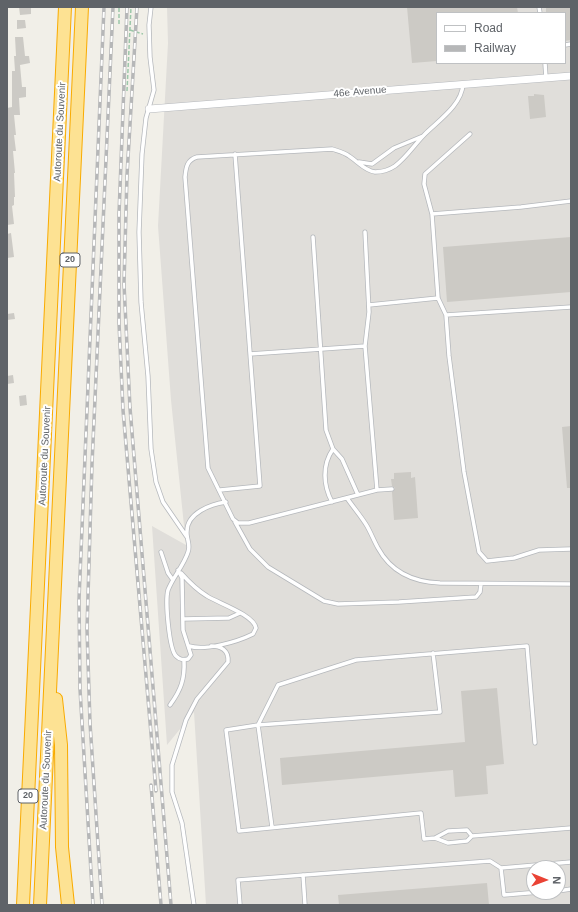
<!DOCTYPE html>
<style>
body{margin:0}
#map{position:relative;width:578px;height:912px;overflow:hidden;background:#f1efe8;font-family:Arial,sans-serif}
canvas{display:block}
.frame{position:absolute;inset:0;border:8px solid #5f6368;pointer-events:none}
.legend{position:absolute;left:436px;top:12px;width:130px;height:52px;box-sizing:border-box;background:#fff;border:1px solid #bfc1c3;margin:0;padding:5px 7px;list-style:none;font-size:12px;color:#5f6368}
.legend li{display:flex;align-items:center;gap:8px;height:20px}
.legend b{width:20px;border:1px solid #bfc1c3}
.north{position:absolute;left:526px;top:860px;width:40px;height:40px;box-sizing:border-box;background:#fff;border:1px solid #bfc1c3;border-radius:50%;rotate:91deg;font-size:11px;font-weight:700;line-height:16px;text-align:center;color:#5f6368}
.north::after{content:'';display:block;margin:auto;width:14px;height:18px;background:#ea4335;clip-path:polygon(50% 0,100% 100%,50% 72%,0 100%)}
</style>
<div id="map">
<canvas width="578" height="912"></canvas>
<div class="frame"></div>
<ul class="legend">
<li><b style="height:5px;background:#fff"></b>Road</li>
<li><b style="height:5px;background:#b6b7b8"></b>Railway</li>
</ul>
<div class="north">N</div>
</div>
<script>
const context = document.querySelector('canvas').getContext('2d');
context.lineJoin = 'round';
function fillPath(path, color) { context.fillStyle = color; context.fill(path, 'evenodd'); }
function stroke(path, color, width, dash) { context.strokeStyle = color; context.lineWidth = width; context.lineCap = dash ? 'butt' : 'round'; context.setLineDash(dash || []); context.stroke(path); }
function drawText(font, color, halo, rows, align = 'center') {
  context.font = font + ' Arial,sans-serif'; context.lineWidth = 4; context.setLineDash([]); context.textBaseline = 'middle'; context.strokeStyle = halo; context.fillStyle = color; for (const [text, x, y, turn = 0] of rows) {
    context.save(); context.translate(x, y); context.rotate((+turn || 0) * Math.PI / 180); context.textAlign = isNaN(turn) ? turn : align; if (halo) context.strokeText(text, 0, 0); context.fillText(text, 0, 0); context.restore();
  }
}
fillPath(new Path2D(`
 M 167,7 L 571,7 L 571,905 L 206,905 L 194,712 L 167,745 L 152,526 L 186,545 L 171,400 L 158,226 L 168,43 ZM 437,13 L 565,13 L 565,63 L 437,63 ZM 534,868 L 558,868 L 558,892 L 534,892 Z`), '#e0deda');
fillPath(new Path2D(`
 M 19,7 L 31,7 L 31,14 L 20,15 Z
 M 407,7 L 517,7 L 518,13 L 437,13 L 437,61 L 412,63 Z
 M 546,7 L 571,7 L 571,40 L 565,41 L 565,13 L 546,13 Z
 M 17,20 L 25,20 L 26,28 L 17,29 Z
 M 15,37 L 23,37 L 25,56 L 29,56 L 30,63 L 20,65 L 22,87 L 26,87 L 26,97 L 19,98 L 20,115 L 14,115 L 16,135 L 14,135 L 16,151 L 13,151 L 15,173 L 14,173 L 15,197 L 14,197 L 14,205 L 12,206 L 14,224 L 7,225 L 7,108 L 12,107 L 12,71 L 15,71 L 14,56 L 16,56 Z
 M 534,94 L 544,95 L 546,117 L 530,119 L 528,96 L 534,96 Z
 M 11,233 L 14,257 L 7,258 L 7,234 Z
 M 571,237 L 571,292 L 447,302 L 443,247 Z
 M 14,313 L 15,319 L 7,320 L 7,314 Z
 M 13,375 L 14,383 L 7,384 L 7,376 Z
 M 26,395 L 27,405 L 20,406 L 19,396 Z
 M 571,426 L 571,488 L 567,488 L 562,427 Z
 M 411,472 L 411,478 L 415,477 L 418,518 L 394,520 L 392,492 L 395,488 L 392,486 L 391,479 L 394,479 L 394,473 Z
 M 497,688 L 504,764 L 486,766 L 488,794 L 455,797 L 453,770 L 282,785 L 280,758 L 465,742 L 461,691 Z
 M 487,883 L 489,905 L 339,905 L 338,895 Z`), '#cccac5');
const lane = new Path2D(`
 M 151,7 L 149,25 L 150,57 L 154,90 L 146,118 L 142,154 L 139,232 L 141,302 L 148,376 L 151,449 L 156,482 L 163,502 L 187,537
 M 539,7 L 540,13
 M 565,45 L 571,44
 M 545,63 L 546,78
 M 470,134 L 425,174 L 424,184 L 432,214 L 521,207 L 571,201
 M 359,162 L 372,164 L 394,148 L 423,136
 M 432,214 L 438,298 L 446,315 L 449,356 L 464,472 L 479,552 L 487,561 L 514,558 L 539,550 L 571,549
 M 365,232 L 369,312 L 365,346 L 377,490 L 249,523 L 238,523 L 233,519 L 208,468 L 185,177 C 186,167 187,160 197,157 L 332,149 C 338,151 344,152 349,156 C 357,161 365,171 375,172 C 382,172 389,170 395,166 C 407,157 414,145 425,134 C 438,121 462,105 463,84
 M 313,237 L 326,430 L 333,449 C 322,465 323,485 332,502
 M 369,305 L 438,298
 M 446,315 L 571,307
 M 250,354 L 365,346
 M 333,449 L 342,459 L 358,495
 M 220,490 L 260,486 L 235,154
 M 377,490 L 392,489
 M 347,498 C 353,507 361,516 367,526 C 371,533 374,541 378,548 C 391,572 414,582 440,583 L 571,584
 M 235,522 L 250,549 L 268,567 L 324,601 L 338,604 L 399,602 L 476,597 L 480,592 L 481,584
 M 161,552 L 168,573 L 173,580
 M 178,570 L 182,578 L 183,630 L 191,655 L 188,659 C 183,660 180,660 176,656 C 169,649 165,601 168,590 C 173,577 184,565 188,552 C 191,545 186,538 187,531 C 187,513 211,504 226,502
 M 181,573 C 189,582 197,590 207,596 C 218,603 254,615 256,628 L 253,634 C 237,642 205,651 189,646
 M 183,619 L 229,618 L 240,613
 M 170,705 C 181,690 185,679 184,660
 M 272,827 L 258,725 L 440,712 L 433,653
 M 472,836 L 467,830 L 448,831 L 435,838 L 448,843 L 467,841 L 472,836 L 571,828
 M 435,838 L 424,839 L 421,813 L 239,831 L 226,730 L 258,725 L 278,685 L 356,660 L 527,646 L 535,743
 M 501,868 L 504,895 L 540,892
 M 303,875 L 305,905
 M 558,891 L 571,889
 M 194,905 L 182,823 L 172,792 L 172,765 L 186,720 L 197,699 L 228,662 C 229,650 221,646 211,646
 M 240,905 L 238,880 L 490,861 L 501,868 L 571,862`);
const street = new Path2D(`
 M 149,109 L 571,76`);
const highway = new Path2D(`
 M 56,699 L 61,745 L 62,847 L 68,905
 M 23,905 L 65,7
 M 40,905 L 82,7`);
stroke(lane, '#b5b8bc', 5);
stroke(street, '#b5b8bc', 8);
stroke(highway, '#f9ab00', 14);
stroke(new Path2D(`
 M 119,24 L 119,7
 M 130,30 L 143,34
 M 127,91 L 131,7`), '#9cc7a9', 1.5, [4, 2]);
stroke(lane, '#fff', 3.5);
stroke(street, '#fff', 7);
stroke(highway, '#fde293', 12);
const rail = new Path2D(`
 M 127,7 L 119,214 L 119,323 L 123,410 L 156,791
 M 137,7 L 127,175 L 124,284 L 130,408 L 171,905
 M 151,785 L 161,905
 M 93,905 L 80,689 L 79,599 L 104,7
 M 102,905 L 90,723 L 87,629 L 92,464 L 113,7`);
stroke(rail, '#b6b7b8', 3.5);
stroke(rail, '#fff', 2, [6]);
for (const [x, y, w] of [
 [70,260,20],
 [28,796,20]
]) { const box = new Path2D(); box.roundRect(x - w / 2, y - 7, w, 14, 3); context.fillStyle = '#fff'; context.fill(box); stroke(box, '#5f6368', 1); }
drawText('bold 9px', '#5f6368', null, [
 ["20",70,260],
 ["20",28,796]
]);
drawText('10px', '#5f6368', '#fff', [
 ["46e Avenue",360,92,-5],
 ["Autoroute du Souvenir",60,132,-87],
 ["Autoroute du Souvenir",45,456,-87],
 ["Autoroute du Souvenir",46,780,-87]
]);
</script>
